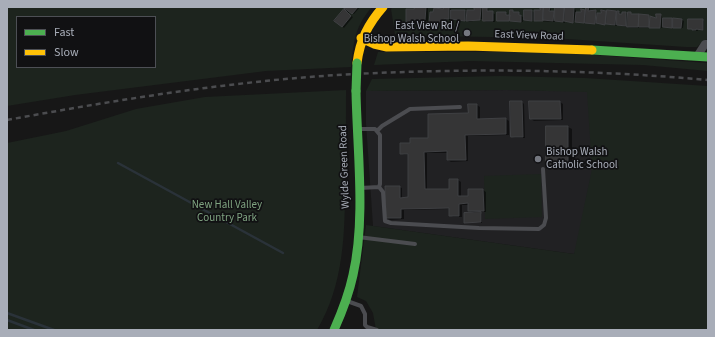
<!DOCTYPE html>
<style>
body{margin:0}
#map{position:relative;width:715px;height:337px;overflow:hidden;background:#171717;font-family:"Source Sans 3",sans-serif}
canvas{display:block}
.frame{position:absolute;inset:0;border:8px solid #a8adb8;pointer-events:none}
.legend{position:absolute;left:16px;top:16px;width:140px;height:52px;box-sizing:border-box;background:#111113;border:1px solid #4d4f55;margin:0;padding:5px 7px;list-style:none;font-size:12px;color:#a8adb8}
.legend li{display:flex;align-items:center;gap:8px;height:20px}
.legend b{width:20px;border:1px solid #4d4f55}
</style>
<div id="map">
<canvas width="715" height="337"></canvas>
<div class="frame"></div>
<ul class="legend">
<li><b style="height:5px;background:#4caf50"></b>Fast</li>
<li><b style="height:5px;background:#ffc107"></b>Slow</li>
</ul>
</div>
<script>
const context = document.querySelector('canvas').getContext('2d');
context.lineJoin = 'round';
function fillPath(path, color) { context.fillStyle = color; context.fill(path, 'evenodd'); }
function stroke(path, color, width, dash) { context.strokeStyle = color; context.lineWidth = width; context.lineCap = dash ? 'butt' : 'round'; context.setLineDash(dash || []); context.stroke(path); }
function drawText(font, color, halo, rows, align = 'center') {
  context.font = font + ' "Source Sans 3",sans-serif'; context.lineWidth = 3.5; context.setLineDash([]); context.textBaseline = 'middle'; context.strokeStyle = halo; context.fillStyle = color; for (const [text, x, y, turn = 0] of rows) {
    context.save(); context.translate(x, y); context.rotate((+turn || 0) * Math.PI / 180); context.textAlign = isNaN(turn) ? turn : align; if (halo) context.strokeText(text, 0, 0); context.fillText(text, 0, 0); context.restore();
  }
}
fillPath(new Path2D(`
 M 507,90 L 697,92 L 574,254 L 373,226 L 366,123 L 366,91 Z`), '#212123');
fillPath(new Path2D(`
 M 7,7 L 372,7 C 354,28 354,41 351,67 L 266,71 L 75,95 L 7,106 ZM 17,17 L 155,17 L 155,67 L 17,67 Z
 M 393,7 L 708,7 L 708,39 L 703,41 L 697,47 L 686,47 L 552,38 L 429,36 L 395,34 L 391,9 Z
 M 378,52 L 552,52 L 708,63 L 708,71 L 643,65 L 471,61 L 374,65 Z
 M 500,76 L 585,78 L 708,86 L 708,330 L 376,330 L 373,313 L 366,301 L 357,297 L 366,225 L 574,254 L 592,169 L 587,92 L 507,90 L 366,91 L 372,79 Z
 M 346,90 C 346,121 346,151 345,182 C 345,233 344,285 317,330 L 7,330 L 7,143 L 66,131 L 136,109 L 205,97 Z
 M 541,174 L 542,217 L 485,219 L 484,176 Z`), '#1d241e');
fillPath(new Path2D(`
 M 346,7 L 360,7 L 354,14 L 350,11 L 348,14 L 353,17 L 344,28 L 336,21 Z
 M 415,7 L 428,7 L 428,21 L 415,21 L 415,23 L 407,21 L 415,10 Z
 M 588,7 L 590,8 L 590,12 L 595,11 L 597,14 L 602,14 L 606,12 L 608,13 L 615,12 L 618,13 L 619,12 L 621,13 L 621,15 L 626,13 L 628,14 L 631,13 L 632,16 L 649,16 L 657,19 L 660,15 L 662,16 L 662,28 L 629,28 L 617,24 L 617,26 L 596,22 L 596,24 L 578,22 L 575,20 L 575,22 L 565,21 L 565,23 L 555,20 L 555,22 L 536,21 L 534,20 L 534,21 L 526,20 L 523,18 L 523,22 L 498,20 L 506,13 L 508,14 L 508,16 L 511,16 L 512,11 L 514,13 L 521,14 L 521,16 L 525,18 L 525,11 L 532,11 L 535,13 L 541,11 L 541,8 L 550,8 L 551,9 L 551,12 L 556,13 L 564,9 L 566,10 L 574,9 L 576,10 L 576,13 L 582,13 L 585,11 L 587,12 Z
 M 449,8 L 452,10 L 465,11 L 468,12 L 480,8 L 484,10 L 484,9 L 487,9 L 489,10 L 489,12 L 495,14 L 495,22 L 486,22 L 482,19 L 469,22 L 467,20 L 460,21 L 452,19 L 452,20 L 446,20 L 446,22 L 445,22 L 445,24 L 433,24 L 430,22 L 434,13 L 435,9 Z
 M 672,19 L 674,21 L 682,20 L 684,21 L 683,28 L 664,27 Z
 M 702,20 L 704,21 L 704,30 L 698,29 L 698,31 L 695,31 L 689,28 Z
 M 522,102 L 524,104 L 525,138 L 515,138 L 512,137 Z
 M 531,102 L 560,102 L 563,104 L 563,120 L 534,121 L 531,119 Z
 M 477,105 L 480,107 L 480,120 L 506,119 L 509,121 L 509,135 L 468,136 L 468,161 L 451,162 L 448,160 L 448,153 L 427,153 L 427,190 L 450,190 L 458,180 L 461,182 L 461,197 L 469,197 L 483,190 L 486,192 L 486,212 L 479,212 L 482,214 L 482,223 L 465,222 L 474,213 L 469,210 L 469,205 L 462,205 L 462,217 L 453,217 L 450,215 L 450,209 L 404,210 L 404,219 L 390,220 L 387,218 L 399,187 L 402,188 L 402,198 L 409,198 L 409,155 L 404,155 L 401,153 L 411,144 L 429,139 L 470,114 Z
 M 568,127 L 572,129 L 572,167 L 551,167 L 547,165 Z`), '#0007');
stroke(new Path2D(`
 M 118,163 L 283,253
 M 7,313 L 54,330
 M 7,320 L 34,330`), '#2a3239', 2.5);
const building = new Path2D(`
 M 345,7 L 358,7 L 352,14 L 344,8 Z
 M 414,7 L 426,7 L 425,20 L 412,20 L 412,22 L 406,22 L 406,9 L 414,9 Z
 M 443,7 L 449,7 L 449,19 L 444,19 L 444,21 L 442,21 L 443,23 L 429,23 L 430,12 L 433,12 L 434,8 L 443,9 Z
 M 474,7 L 481,7 L 480,20 L 466,21 L 467,10 L 474,10 Z
 M 540,7 L 543,7 L 543,21 L 534,21 L 534,10 L 540,10 Z
 M 544,7 L 550,7 L 549,11 L 554,11 L 553,21 L 543,20 Z
 M 555,7 L 564,8 L 563,22 L 555,21 Z
 M 565,7 L 574,8 L 573,23 L 564,21 Z
 M 586,7 L 589,7 L 588,11 L 596,10 L 595,24 L 585,23 Z
 M 483,8 L 487,8 L 487,11 L 493,11 L 493,21 L 483,21 Z
 M 344,9 L 351,16 L 342,27 L 334,21 Z
 M 581,9 L 585,10 L 584,23 L 575,22 L 576,12 L 581,12 Z
 M 451,10 L 465,10 L 465,21 L 451,19 Z
 M 510,10 L 513,10 L 513,12 L 519,12 L 519,15 L 521,15 L 521,22 L 510,21 Z
 M 524,10 L 532,10 L 532,21 L 524,20 Z
 M 601,10 L 606,11 L 605,25 L 596,23 L 597,13 L 601,13 Z
 M 607,10 L 616,11 L 615,25 L 606,24 Z
 M 617,11 L 619,11 L 619,14 L 622,14 L 622,12 L 626,12 L 626,26 L 617,25 Z
 M 497,12 L 506,12 L 506,15 L 510,15 L 509,21 L 497,21 Z
 M 628,12 L 631,12 L 631,14 L 639,14 L 638,27 L 627,27 Z
 M 639,14 L 649,15 L 649,27 L 639,27 Z
 M 656,14 L 661,14 L 660,28 L 649,28 L 650,16 L 656,18 Z
 M 663,18 L 672,18 L 672,28 L 663,27 Z
 M 673,18 L 682,19 L 681,28 L 673,28 Z
 M 688,19 L 703,19 L 703,30 L 696,29 L 696,30 L 692,30 L 692,29 L 688,29 Z
 M 510,101 L 522,101 L 523,137 L 511,137 Z
 M 529,101 L 560,101 L 561,119 L 530,119 Z
 M 468,104 L 477,104 L 477,119 L 506,118 L 506,134 L 465,135 L 466,160 L 447,160 L 447,151 L 424,152 L 425,189 L 449,189 L 449,179 L 458,179 L 458,196 L 468,196 L 468,189 L 483,189 L 484,211 L 468,211 L 468,203 L 459,204 L 459,216 L 449,216 L 449,208 L 401,209 L 401,218 L 386,218 L 385,186 L 400,186 L 400,198 L 408,197 L 408,154 L 400,154 L 400,143 L 410,143 L 410,138 L 428,138 L 428,114 L 468,113 Z
 M 546,126 L 568,126 L 568,165 L 546,165 Z
 M 481,212 L 481,222 L 464,223 L 464,213 Z`);
fillPath(building, '#353536');
stroke(building, '#3f4043', 1);
stroke(new Path2D(`
 M 357,129 L 375,129 L 380,135 L 380,184 L 379,187 L 360,188
 M 377,131 L 382,126 L 410,109 L 460,107
 M 379,187 L 383,192 L 385,221 L 391,223 L 479,228 L 539,229 L 544,225 L 546,218 L 543,169
 M 358,237 L 415,244
 M 347,301 L 361,306 L 365,314 L 365,325 L 367,327 L 377,330`), '#4b4c50', 4);
stroke(new Path2D(`
 M 698,55 L 705,44 L 708,44`), '#4b4c50', 8);
stroke(new Path2D(`
 M 592,50 L 708,57
 M 334,330 C 342,312 349,294 353,275 C 366,218 357,150 356,91`), '#4caf50', 9);
stroke(new Path2D(`
 M 361,38 L 374,44 L 387,47 L 468,46 L 592,50
 M 357,63 C 360,40 368,24 383,7`), '#ffc107', 9);
stroke(new Path2D(`
 M 7,120 C 116,100 226,82 337,75 C 460,68 585,69 708,80`), '#4b4c4f', 2.5, [5, 4]);
stroke(new Path2D(`
 M 356,91 L 357,63`), '#4caf50', 9);
for (const [x, y, r, color] of [
 [467,33,4,"#757880"],
 [538,159,4,"#757880"]
]) { const dot = new Path2D(); dot.arc(x, y, r, 0, 2 * Math.PI); context.fillStyle = color; context.fill(dot); stroke(dot, '#111113', 1.5); }
drawText('11px', '#a8adb8', '#111113', [
 ["East View Rd /",459,27],
 ["Bishop Walsh School",459,40],
 ["Bishop Walsh",546,153,"left"],
 ["Catholic School",546,166,"left"]
], 'right');
drawText('11px', '#a8adb8', '#111113', [
 ["East View Road",529,36,2],
 ["Wylde Green Road",345,167,-92]
]);
drawText('11px', '#7fa381', '#111113', [
 ["New Hall Valley",227,206],
 ["Country Park",227,219]
]);
</script>
